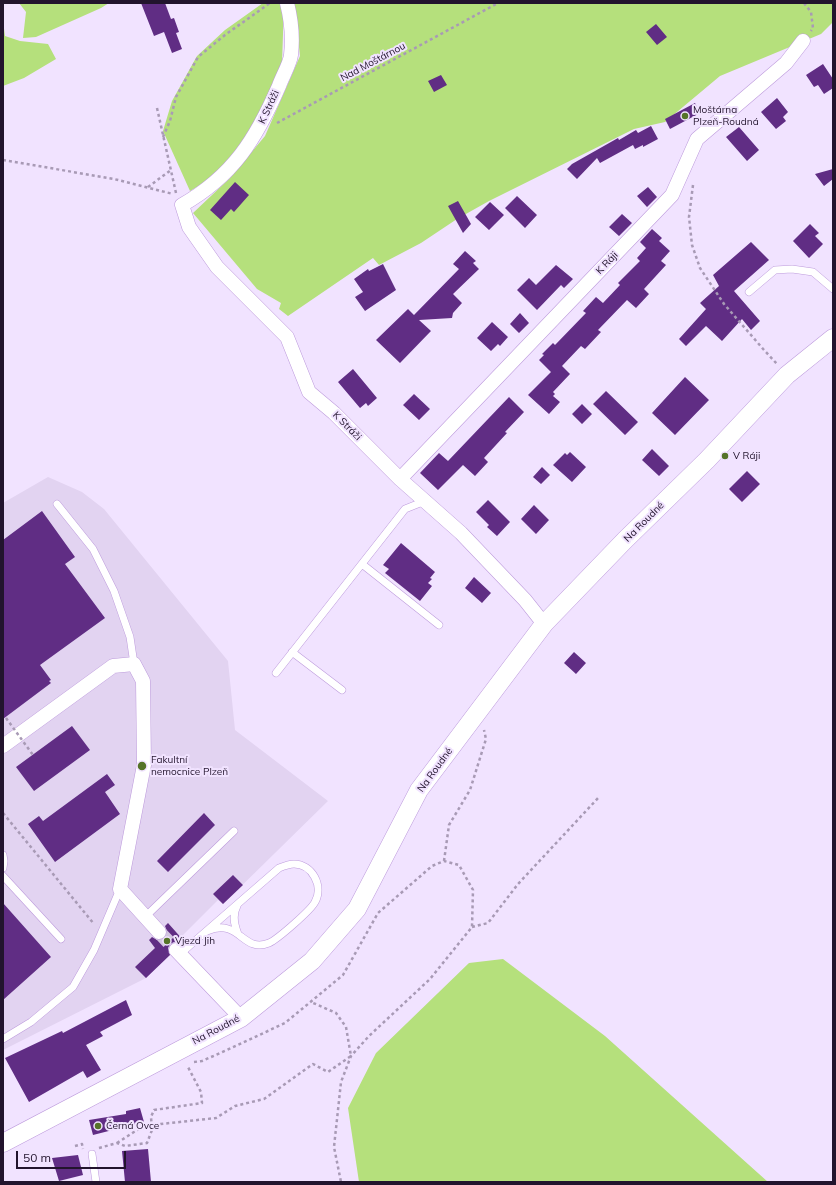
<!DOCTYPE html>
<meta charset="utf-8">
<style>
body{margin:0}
#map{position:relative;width:836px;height:1185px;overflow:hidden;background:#f1e3ff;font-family:Mulish,sans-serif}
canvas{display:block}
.frame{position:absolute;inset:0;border:4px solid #22142d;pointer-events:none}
.scale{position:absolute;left:16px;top:1151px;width:110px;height:18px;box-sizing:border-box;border:2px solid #22142d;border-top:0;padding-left:5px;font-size:12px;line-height:14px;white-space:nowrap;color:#22142d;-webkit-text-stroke:3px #f1e3ff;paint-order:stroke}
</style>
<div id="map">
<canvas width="836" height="1185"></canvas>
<div class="frame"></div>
<div class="scale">50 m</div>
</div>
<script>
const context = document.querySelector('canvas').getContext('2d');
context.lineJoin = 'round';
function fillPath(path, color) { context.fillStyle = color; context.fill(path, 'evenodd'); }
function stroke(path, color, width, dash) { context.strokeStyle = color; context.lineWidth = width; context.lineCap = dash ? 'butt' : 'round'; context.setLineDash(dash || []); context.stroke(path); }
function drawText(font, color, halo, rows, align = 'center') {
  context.font = font + ' Mulish,sans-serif'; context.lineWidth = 4; context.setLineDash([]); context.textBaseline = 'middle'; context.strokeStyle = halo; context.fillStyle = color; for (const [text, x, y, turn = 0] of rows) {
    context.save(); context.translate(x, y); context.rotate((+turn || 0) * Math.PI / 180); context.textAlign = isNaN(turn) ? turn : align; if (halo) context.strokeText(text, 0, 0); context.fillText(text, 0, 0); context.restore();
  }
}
fillPath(new Path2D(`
 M 48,477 L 82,492 L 104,509 L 228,661 L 235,730 L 328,801 L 223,904 L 218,900 L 181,937 L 184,941 L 146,978 L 3,1050 L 3,503 Z`), '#e2d3f1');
fillPath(new Path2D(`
 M 19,3 L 109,3 L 101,8 L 36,37 L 23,38 L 26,12 Z
 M 263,3 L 282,3 L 284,5 L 282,63 L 254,129 L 214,177 L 190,191 L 163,131 L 172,101 L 197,56 L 225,30 Z
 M 294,3 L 833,3 L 833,22 L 821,34 L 720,76 L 665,122 L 634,129 L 489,201 L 457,219 L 421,243 L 379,265 L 373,258 L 288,316 L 279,309 L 281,303 L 257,289 L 193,213 L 230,178 L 265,136 L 300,56 Z
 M 3,21 L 5,36 L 20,41 L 48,44 L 56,59 L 24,78 L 3,86 Z
 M 503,959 L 605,1036 L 768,1182 L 359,1182 L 348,1108 L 376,1053 L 469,963 Z`), '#b5e07c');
fillPath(new Path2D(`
 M 141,3 L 165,3 L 171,19 L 174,18 L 179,32 L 176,33 L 182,49 L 172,53 L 164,32 L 154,36 Z
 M 656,24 L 667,37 L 657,45 L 646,32 Z
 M 823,64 L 833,79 L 833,88 L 824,94 L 818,85 L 814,87 L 806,75 Z
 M 441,75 L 447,85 L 434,92 L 428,81 Z
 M 777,98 L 788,112 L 783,117 L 786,121 L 776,129 L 761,112 Z
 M 695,103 L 700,113 L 670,129 L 665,119 Z
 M 651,126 L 658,139 L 643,147 L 643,145 L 635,149 L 633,145 L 600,163 L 597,158 L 577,179 L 567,169 L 572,164 L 618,138 L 619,140 L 636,130 L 638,133 Z
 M 739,127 L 759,150 L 747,161 L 726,137 Z
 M 833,169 L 833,179 L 824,186 L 815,174 Z
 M 235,182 L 249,195 L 234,212 L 231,209 L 221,220 L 210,210 Z
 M 648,187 L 657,197 L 647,207 L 637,196 Z
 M 517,196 L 537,215 L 525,228 L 505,208 Z
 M 458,201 L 471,224 L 463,233 L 448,206 Z
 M 490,202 L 504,215 L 489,230 L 475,217 Z
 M 622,214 L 632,223 L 619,236 L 609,227 Z
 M 810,224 L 819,233 L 815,236 L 823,244 L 809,258 L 793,241 Z
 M 652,229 L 662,238 L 659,241 L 670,251 L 661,261 L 666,265 L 644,289 L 649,294 L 636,308 L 627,300 L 598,330 L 601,332 L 585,349 L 581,346 L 562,366 L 570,374 L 553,392 L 555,394 L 553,396 L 560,402 L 549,414 L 528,395 L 551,372 L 539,360 L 544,355 L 542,354 L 553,343 L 555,345 L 586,313 L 583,311 L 596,297 L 603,303 L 620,285 L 618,283 L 640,261 L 637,258 L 646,248 L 640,242 Z
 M 751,242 L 769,260 L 734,291 L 760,321 L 751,330 L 742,319 L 722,341 L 706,326 L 686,346 L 679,339 L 706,309 L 700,303 L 719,286 L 713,275 Z
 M 465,251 L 476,261 L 473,263 L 479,269 L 453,294 L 462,303 L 453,313 L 452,318 L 419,320 L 431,331 L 400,363 L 376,340 L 408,309 L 414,315 L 459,269 L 453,264 Z
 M 383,264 L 396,290 L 365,311 L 355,297 L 363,292 L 354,279 L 368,269 L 369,271 Z
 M 556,265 L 573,279 L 564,288 L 561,285 L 537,310 L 517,290 L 529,278 L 536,285 Z
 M 520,313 L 529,323 L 519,333 L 510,324 Z
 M 492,322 L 508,337 L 500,346 L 498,344 L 491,351 L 477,338 Z
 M 353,369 L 377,398 L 368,406 L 366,403 L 360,408 L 338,382 Z
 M 685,377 L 709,400 L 675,435 L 652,413 Z
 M 606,391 L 638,422 L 625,435 L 593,404 Z
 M 414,394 L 430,409 L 419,420 L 403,405 Z
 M 509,397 L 524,412 L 505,432 L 507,433 L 484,458 L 488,462 L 475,476 L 463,465 L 438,490 L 420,473 L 439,453 L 448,461 Z
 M 582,404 L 592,414 L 582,424 L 572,414 Z
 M 652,449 L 669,466 L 659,476 L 642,460 Z
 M 570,452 L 586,467 L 572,482 L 553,465 L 565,453 L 567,455 Z
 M 542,467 L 550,475 L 541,484 L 533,477 Z
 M 747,471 L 760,484 L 742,502 L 729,489 Z
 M 488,500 L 510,522 L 497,536 L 487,527 L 489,525 L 476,512 Z
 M 534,505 L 549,520 L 536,534 L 521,519 Z
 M 42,511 L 75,557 L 65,564 L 105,618 L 40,665 L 51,680 L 49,681 L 51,683 L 3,719 L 3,540 Z
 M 401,543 L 435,572 L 430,578 L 432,579 L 428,583 L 432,586 L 420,601 L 385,573 L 389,569 L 383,565 Z
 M 474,577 L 491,593 L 482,603 L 465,588 Z
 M 574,652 L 586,663 L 576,674 L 564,663 Z
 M 72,726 L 90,750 L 34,791 L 16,767 Z
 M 107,774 L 115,785 L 105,792 L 120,814 L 55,862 L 28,824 L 39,816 L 43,821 Z
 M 204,813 L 215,825 L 168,872 L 157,861 Z
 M 233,875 L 243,885 L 223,904 L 213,894 Z
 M 3,903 L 51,957 L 3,1000 Z
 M 168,923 L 184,941 L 182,944 L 174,942 L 170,944 L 168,948 L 170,955 L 146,978 L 135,967 L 155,948 L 149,940 L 152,937 L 157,940 L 161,940 L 165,938 L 167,931 L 165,926 Z
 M 126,1000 L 132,1015 L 100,1032 L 103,1036 L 86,1045 L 101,1070 L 87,1078 L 83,1071 L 29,1102 L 5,1058 L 62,1031 L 63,1033 Z
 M 140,1108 L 144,1122 L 93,1135 L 89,1120 L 126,1114 L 126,1111 Z
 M 148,1149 L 151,1182 L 125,1182 L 122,1151 Z
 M 78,1155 L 83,1175 L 59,1181 L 52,1158 Z`), '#602d84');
stroke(new Path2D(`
 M 159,932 L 176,950`), '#d2c4e0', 14, [14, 7]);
const service = new Path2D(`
 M 749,292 L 775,270 L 792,269 L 813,272 L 833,289
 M 57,504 L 93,549 L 114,591 L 130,637 L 134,664
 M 362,564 L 439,625
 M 292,652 L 342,690
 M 276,673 L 405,509 L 425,501
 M 3,855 L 4,861 L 3,868
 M 3,876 L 61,939
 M 237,906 C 232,915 234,924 238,934
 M 145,917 L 234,831
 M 180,954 L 279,868 C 284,866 289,864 294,864 C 312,864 324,886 315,902 C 311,910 278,939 269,943 C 242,954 240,917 207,931
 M 3,1039 L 31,1022 L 73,987 L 94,950 L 120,889
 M 92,1154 L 96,1182`);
const minor = new Path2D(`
 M 287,3 C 291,19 293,38 291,55 C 290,64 282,77 279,86 C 256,139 233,176 182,205 L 189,227 L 217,267 L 287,337 L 309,392 L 334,413 L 400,479 L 461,533 L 525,600 L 544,624
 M 400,479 L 672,195 L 697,139 L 786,63 L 803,41
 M 3,746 L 113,666 L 134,664 L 143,681 L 144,765 L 120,889 L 159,932
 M 176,950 L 241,1018`);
const tertiary = new Path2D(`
 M 3,1143 L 241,1018 L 312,961 L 357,909 L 419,790 L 544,624 L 625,540 L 707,460 L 787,375 L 833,338`);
stroke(service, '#bd9bdc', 8);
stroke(minor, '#bd9bdc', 15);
stroke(tertiary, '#bd9bdc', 19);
stroke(new Path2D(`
 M 804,3 L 811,12 L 813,28 L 811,31
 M 157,108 L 176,193
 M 277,123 L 498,3
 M 163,137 L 170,121 L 176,97 L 198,57 L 225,35 L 270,3
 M 3,160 L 114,179 L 173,194
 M 693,185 L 689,217 L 692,245 L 700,268 L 724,304 L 764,350 L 777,364
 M 148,187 L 171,170
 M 3,813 L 94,924
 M 444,861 L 449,825 L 470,790 L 486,739 L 484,730
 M 472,927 L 488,923 L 518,884 L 599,797
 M 194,1062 L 202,1061 L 227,1050 L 285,1023 L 343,975 L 378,913 L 432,866 L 444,861 L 459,865 L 473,890 L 472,927 L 430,979 L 369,1036 L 351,1056 L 341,1082 L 334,1147 L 341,1182
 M 117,1143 L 137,1130 L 152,1125 L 216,1118 L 235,1106 L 264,1099 L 313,1064 L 328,1072 L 351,1056 L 346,1027 L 336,1013 L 311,1002
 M 75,1146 L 82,1144 L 83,1149
 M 99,1148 L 117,1143 L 125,1146 L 147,1143 L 152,1130 L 151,1117 L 154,1110 L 202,1103 L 201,1092 L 188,1067`), '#a89ab5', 2.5, [3, 3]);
stroke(service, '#fff', 7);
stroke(minor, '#fff', 14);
stroke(tertiary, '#fff', 18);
stroke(new Path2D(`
 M 6,718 L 33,755`), '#a89ab5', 2.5, [3, 3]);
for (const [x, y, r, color] of [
 [685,116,4,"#557328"],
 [725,456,4,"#557328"],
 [142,766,5,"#557328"],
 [167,941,4,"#557328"],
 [98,1126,4,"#557328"]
]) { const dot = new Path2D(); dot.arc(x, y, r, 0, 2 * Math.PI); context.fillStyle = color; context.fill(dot); stroke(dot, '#f1e3ff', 1.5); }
drawText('10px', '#22142d', '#f1e3ff', [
 ["Nad Moštárnou",373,62,-28],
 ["K Stráži",269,107,-65],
 ["K Ráji",607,263,-46],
 ["K Stráži",347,426,45],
 ["Na Roudné",644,522,-45],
 ["Na Roudné",435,770,-54],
 ["Na Roudné",216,1030,-28]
]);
drawText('10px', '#22142d', '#f1e3ff', [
 ["Moštárna",693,110],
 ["Plzeň-Roudná",693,122],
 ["V Ráji",733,456],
 ["Fakultní",151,760],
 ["nemocnice Plzeň",151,772],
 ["Vjezd Jih",175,941],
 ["Černá Ovce",106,1126]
], 'left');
</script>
